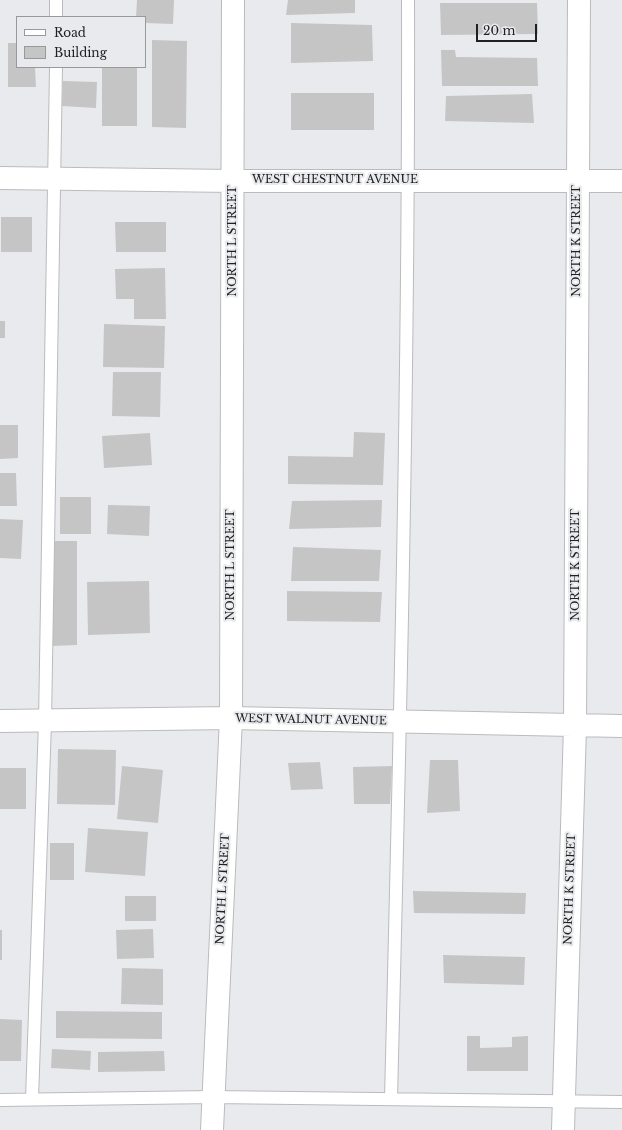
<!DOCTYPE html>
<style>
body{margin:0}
#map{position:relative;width:622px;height:1130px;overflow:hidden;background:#e9eaed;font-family:"Libre Baskerville",serif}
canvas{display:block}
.legend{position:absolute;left:16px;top:16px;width:130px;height:52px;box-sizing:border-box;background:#e9eaed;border:1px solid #99999b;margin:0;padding:5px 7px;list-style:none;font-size:12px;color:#202021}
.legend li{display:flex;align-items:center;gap:8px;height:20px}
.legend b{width:20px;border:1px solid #99999b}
.scale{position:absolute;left:476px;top:24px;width:61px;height:18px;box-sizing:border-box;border:2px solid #202021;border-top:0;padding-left:5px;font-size:12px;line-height:14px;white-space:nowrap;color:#202021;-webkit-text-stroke:3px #e9eaed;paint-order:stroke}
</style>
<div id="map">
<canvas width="622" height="1130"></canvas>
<ul class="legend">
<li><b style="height:5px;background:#fff"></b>Road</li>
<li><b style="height:11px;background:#c6c5c6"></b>Building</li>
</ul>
<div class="scale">20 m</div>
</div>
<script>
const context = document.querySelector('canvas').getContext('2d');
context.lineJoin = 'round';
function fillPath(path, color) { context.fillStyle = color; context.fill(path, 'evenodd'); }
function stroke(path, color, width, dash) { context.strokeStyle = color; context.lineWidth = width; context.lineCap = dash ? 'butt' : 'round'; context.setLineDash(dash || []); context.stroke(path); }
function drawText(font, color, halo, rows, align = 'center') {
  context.font = font + ' "Libre Baskerville",serif'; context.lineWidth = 4; context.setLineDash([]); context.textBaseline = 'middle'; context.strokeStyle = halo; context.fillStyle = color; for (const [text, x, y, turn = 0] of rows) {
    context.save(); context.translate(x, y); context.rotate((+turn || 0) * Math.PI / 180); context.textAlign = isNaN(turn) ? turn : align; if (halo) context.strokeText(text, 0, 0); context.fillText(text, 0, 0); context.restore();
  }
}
fillPath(new Path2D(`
 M 137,0 L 174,0 L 173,24 L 145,23 L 145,17 L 136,17 Z
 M 288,0 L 355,0 L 355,13 L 286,15 Z
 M 440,3 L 537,3 L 538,34 L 441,35 Z
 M 291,23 L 372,25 L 373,61 L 291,63 Z
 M 152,40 L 187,41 L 186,128 L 152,127 Z
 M 8,43 L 17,43 L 17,67 L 35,67 L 36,87 L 8,87 Z
 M 441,50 L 455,50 L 456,57 L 537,58 L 538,86 L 442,86 Z
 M 102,67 L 137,67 L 137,126 L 102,126 Z
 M 63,81 L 97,82 L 96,108 L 62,106 Z
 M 291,93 L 374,93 L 374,130 L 291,130 Z
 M 532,94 L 534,123 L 445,121 L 446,96 Z
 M 1,217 L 32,217 L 32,252 L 1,252 Z
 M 115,222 L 166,222 L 166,252 L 116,252 Z
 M 165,268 L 166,319 L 134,319 L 134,299 L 116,299 L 115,269 Z
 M 0,321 L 5,321 L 5,338 L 0,338 Z
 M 104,324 L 165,326 L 164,368 L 103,367 Z
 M 113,372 L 161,372 L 160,417 L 112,416 Z
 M 0,425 L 18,425 L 18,458 L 0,459 Z
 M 354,432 L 385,433 L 383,485 L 288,484 L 288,456 L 353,457 Z
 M 150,433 L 152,465 L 104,468 L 102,436 Z
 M 0,473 L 16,473 L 17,506 L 0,506 Z
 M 60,497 L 91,497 L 91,534 L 60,534 Z
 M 382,500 L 381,527 L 289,529 L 292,501 Z
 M 108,505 L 150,506 L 149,536 L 107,534 Z
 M 0,519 L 23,520 L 21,559 L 0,558 Z
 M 52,541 L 77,541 L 77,645 L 52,646 Z
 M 293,547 L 381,550 L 379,581 L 291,581 Z
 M 149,581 L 150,633 L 88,635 L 87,582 Z
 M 287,591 L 382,592 L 380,622 L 287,621 Z
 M 58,749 L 116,750 L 115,805 L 57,804 Z
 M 430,760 L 458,760 L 460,811 L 427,813 Z
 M 320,762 L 323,789 L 291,790 L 288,763 Z
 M 122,766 L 163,770 L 158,823 L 117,819 Z
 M 392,766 L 390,804 L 354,804 L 353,767 Z
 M 0,768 L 26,768 L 26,809 L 0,809 Z
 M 88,828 L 148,832 L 145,876 L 85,872 Z
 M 50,843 L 74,843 L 74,880 L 50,880 Z
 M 413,891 L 526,893 L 525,914 L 414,913 Z
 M 125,896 L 156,896 L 156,921 L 125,921 Z
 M 153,929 L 154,958 L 117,959 L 116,930 Z
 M 0,930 L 2,930 L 2,960 L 0,960 Z
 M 443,955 L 525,957 L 524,985 L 444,983 Z
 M 122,968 L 163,969 L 163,1005 L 121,1004 Z
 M 56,1011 L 162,1012 L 162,1039 L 56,1038 Z
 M 0,1019 L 22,1020 L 21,1061 L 0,1061 Z
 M 467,1036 L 480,1036 L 480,1048 L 512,1047 L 512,1037 L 528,1036 L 528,1071 L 467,1071 Z
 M 52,1049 L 91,1051 L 90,1070 L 51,1068 Z
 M 164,1051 L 165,1071 L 98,1072 L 98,1052 Z`), '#c6c5c6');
const service = new Path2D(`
 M 56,17 L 56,0
 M 32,1099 L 45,722 L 56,67
 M 391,1099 C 400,733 409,366 408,0
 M 0,1100 L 213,1097 L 622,1102`);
const minor = new Path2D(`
 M 0,178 L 233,181 L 622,181
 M 0,721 L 231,718 L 622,726
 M 212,1130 L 231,718 L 233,0
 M 563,1130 L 575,726 L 579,0`);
stroke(service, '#babbbd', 14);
stroke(minor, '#babbbd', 24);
stroke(service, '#fff', 12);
stroke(minor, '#fff', 22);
drawText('11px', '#202021', '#e9eaed', [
 ["WEST CHESTNUT AVENUE",335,180],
 ["NORTH L STREET",233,241,-90],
 ["NORTH K STREET",577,241,-90],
 ["NORTH L STREET",231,565,-90],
 ["NORTH K STREET",576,565,-90],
 ["WEST WALNUT AVENUE",311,720,1],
 ["NORTH L STREET",223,889,-87],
 ["NORTH K STREET",570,889,-88]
]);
</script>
